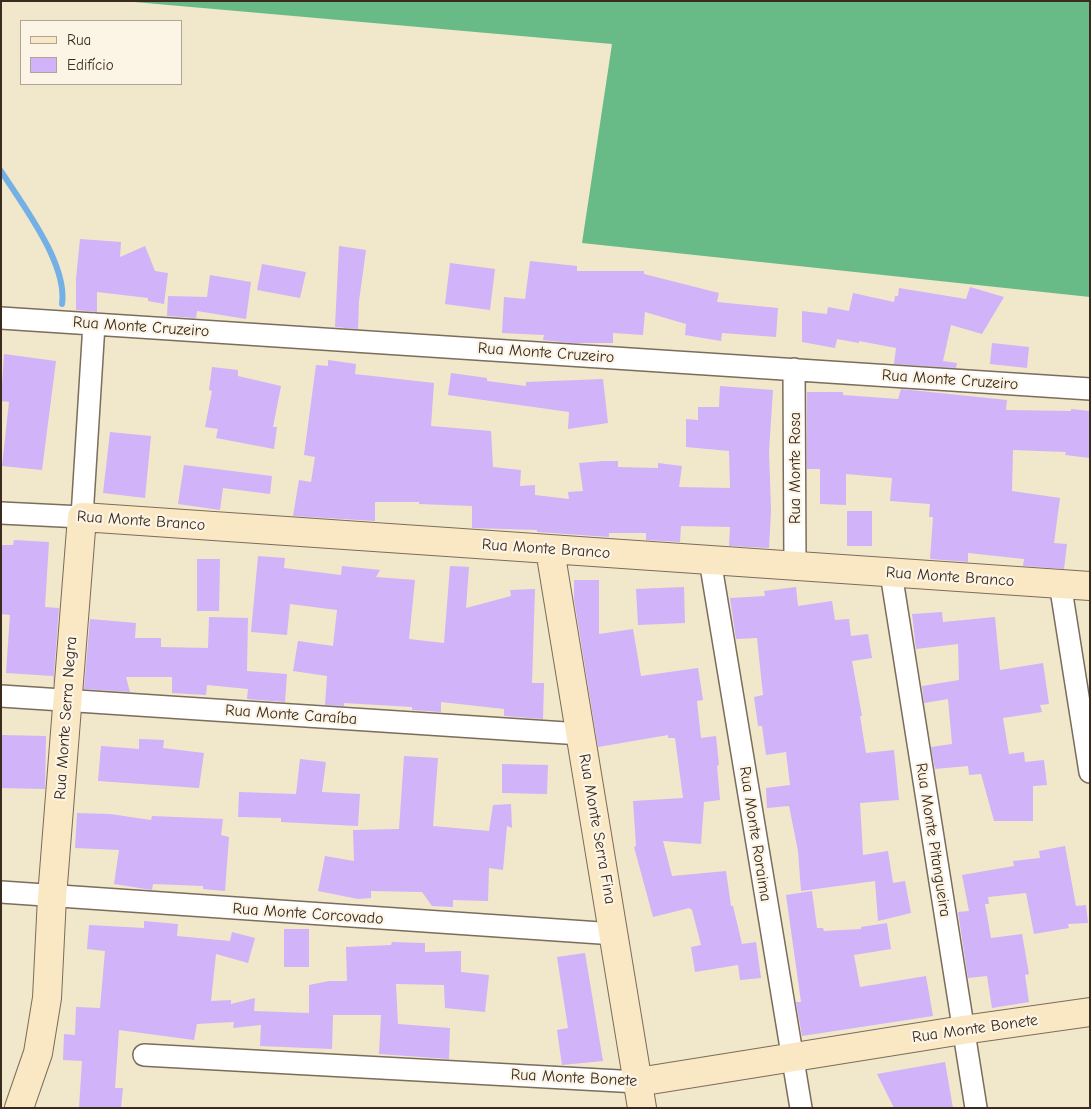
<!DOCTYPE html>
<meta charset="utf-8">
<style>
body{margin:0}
#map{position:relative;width:1091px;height:1109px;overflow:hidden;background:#f1e7cb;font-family:"Comic Neue",sans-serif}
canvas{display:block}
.frame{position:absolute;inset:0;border:2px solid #3b2a1e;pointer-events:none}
.legend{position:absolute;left:20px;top:20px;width:162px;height:65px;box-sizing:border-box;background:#fcf5e5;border:1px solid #afa495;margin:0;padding:6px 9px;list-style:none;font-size:15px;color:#3b2a1e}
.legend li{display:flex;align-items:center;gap:10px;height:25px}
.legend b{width:25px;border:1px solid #afa495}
</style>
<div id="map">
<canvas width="1091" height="1109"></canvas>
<div class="frame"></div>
<ul class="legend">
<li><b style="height:6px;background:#fae7c3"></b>Rua</li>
<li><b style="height:14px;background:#d0b3f9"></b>Edifício</li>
</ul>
</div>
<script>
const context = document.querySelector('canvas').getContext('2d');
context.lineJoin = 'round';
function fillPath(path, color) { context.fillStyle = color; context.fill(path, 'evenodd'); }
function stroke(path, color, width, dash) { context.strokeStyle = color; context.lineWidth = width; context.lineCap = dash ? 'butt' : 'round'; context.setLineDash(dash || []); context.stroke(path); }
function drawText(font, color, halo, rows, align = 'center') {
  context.font = font + ' "Comic Neue",sans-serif'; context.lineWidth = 4.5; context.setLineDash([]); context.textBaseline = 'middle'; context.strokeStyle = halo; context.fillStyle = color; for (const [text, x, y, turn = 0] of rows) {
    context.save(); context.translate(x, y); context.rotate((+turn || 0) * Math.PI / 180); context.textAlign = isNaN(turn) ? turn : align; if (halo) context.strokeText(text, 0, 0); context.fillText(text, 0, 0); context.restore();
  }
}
fillPath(new Path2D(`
 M 123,1 L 1090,1 L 1090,297 L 582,243 L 612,44 Z`), '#68bb87');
stroke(new Path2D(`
 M 1,171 C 22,204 68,264 62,304`), '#74afe5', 6);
fillPath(new Path2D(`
 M 80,239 L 121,242 L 120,257 L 145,246 L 155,271 L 168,273 L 164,304 L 148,301 L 148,298 L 97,292 L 97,312 L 76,310 L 76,279 Z
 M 339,246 L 366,250 L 359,301 L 358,329 L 335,327 Z
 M 530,261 L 577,266 L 577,271 L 644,271 L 644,274 L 719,293 L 717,302 L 778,308 L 776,337 L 722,333 L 721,341 L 685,335 L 686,324 L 645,312 L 643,335 L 613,333 L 613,343 L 570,343 L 543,340 L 544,335 L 502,333 L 504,297 L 525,299 Z
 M 450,263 L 495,269 L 490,310 L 445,304 Z
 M 262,264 L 306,272 L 300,298 L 257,290 Z
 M 210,275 L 251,282 L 246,319 L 197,311 L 196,318 L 167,316 L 168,296 L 207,297 Z
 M 970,287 L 1004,297 L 982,334 L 951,325 L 943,361 L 957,363 L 956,368 L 894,364 L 896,348 L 859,341 L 859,343 L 837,339 L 835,348 L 802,342 L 802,311 L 827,314 L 828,307 L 849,311 L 853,293 L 894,302 L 895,296 L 898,296 L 899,288 L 966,299 Z
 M 992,343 L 1029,347 L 1027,368 L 990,364 Z
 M 4,354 L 56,361 L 42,470 L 2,466 L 9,402 L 1,401 Z
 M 328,360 L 356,364 L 355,374 L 434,383 L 431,426 L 491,431 L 493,467 L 521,470 L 520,486 L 535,485 L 535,495 L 569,499 L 568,492 L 583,491 L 579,463 L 603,461 L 618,461 L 618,467 L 658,468 L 658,463 L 682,466 L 679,487 L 730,488 L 729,451 L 686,447 L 686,419 L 698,420 L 698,407 L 719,407 L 720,386 L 773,390 L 769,451 L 771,511 L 769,548 L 729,546 L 730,527 L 681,526 L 680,542 L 646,540 L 646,533 L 609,533 L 609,537 L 537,532 L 537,530 L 472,528 L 472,506 L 419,504 L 419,502 L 375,502 L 375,521 L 293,516 L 299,480 L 311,482 L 315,457 L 304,455 L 316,365 L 328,366 Z
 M 212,367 L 238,370 L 238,376 L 281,386 L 273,427 L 277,427 L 274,449 L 216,438 L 218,429 L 205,427 L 212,391 L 209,390 Z
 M 451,373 L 487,378 L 487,381 L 526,386 L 526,382 L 603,379 L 608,423 L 568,429 L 569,412 L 448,395 Z
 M 901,389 L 1007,400 L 1006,410 L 1071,411 L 1071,409 L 1090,411 L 1090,458 L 1065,455 L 1066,452 L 1013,450 L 1012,491 L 1060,498 L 1054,543 L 1067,544 L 1064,569 L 1023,566 L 1024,559 L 968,553 L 968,562 L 930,559 L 933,517 L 929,517 L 930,504 L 890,501 L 892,478 L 846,474 L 846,505 L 820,504 L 820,469 L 807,469 L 807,392 L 843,392 L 843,395 L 898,399 Z
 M 110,432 L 151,436 L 145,498 L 103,493 Z
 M 184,465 L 272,476 L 270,494 L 223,488 L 220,510 L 178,504 Z
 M 847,511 L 872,511 L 872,546 L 847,546 Z
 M 14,540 L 49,542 L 45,607 L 59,608 L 53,687 L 53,676 L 6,673 L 10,615 L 1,614 L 1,545 L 13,545 Z
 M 258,556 L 285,558 L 284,568 L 341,575 L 342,566 L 380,570 L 376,577 L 415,580 L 409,639 L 444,643 L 450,566 L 469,567 L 466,608 L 511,596 L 510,590 L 535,589 L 532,683 L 544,683 L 543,719 L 504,716 L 504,709 L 441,702 L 441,712 L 412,710 L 412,707 L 344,703 L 344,706 L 325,705 L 327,676 L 293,671 L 298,641 L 333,646 L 337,610 L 290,604 L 287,635 L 251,632 Z
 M 197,559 L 220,559 L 219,611 L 197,611 Z
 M 574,580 L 599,580 L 599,634 L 633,629 L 641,676 L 698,668 L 703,700 L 697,701 L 701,738 L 716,736 L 719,765 L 717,766 L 720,800 L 704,802 L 701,844 L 663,841 L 672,876 L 726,871 L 731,906 L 733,906 L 742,944 L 756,942 L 761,978 L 740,980 L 738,965 L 695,972 L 691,947 L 701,945 L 692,910 L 689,908 L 653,917 L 634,847 L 636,846 L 633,801 L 683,798 L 675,738 L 668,738 L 668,735 L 598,747 L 574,599 Z
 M 684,587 L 685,623 L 638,625 L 636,589 Z
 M 796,587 L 798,606 L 832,601 L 835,620 L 849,619 L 851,636 L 868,634 L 872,658 L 852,661 L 862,716 L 860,716 L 866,753 L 894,750 L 899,800 L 860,803 L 863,855 L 888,851 L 893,883 L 905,881 L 911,913 L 878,921 L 875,881 L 801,891 L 798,851 L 789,806 L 767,808 L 766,788 L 790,785 L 786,752 L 766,755 L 762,726 L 758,726 L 754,697 L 763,695 L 757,638 L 736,639 L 730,598 L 765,596 L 764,591 Z
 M 942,612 L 943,622 L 995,617 L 1000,670 L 1043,663 L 1049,704 L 1040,705 L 1042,712 L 1003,718 L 1009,754 L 1024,752 L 1025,762 L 1044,760 L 1047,785 L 1033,786 L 1033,821 L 994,821 L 981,774 L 969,775 L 968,766 L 935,769 L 931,747 L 952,744 L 948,699 L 924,703 L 922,686 L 959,680 L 958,644 L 916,649 L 912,614 Z
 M 209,617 L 248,618 L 247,671 L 287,674 L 285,702 L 247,699 L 248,689 L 207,685 L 206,695 L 172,693 L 172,677 L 126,677 L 130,692 L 84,689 L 90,619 L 136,623 L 135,638 L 161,638 L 161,647 L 208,648 Z
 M 1,735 L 46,736 L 45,789 L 1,788 Z
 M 139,739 L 164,740 L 163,748 L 204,753 L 199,788 L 98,781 L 101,746 L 139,749 Z
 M 404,756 L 438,758 L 433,826 L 489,831 L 493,805 L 511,804 L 512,828 L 507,826 L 503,870 L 489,868 L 488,901 L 453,900 L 453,907 L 432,906 L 422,892 L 371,891 L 371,898 L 358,899 L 318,891 L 325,856 L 354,861 L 353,830 L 399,829 Z
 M 300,759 L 326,762 L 322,792 L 360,794 L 358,826 L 281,822 L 281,818 L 238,817 L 239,792 L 296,794 Z
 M 502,764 L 548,765 L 547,794 L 502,793 Z
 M 77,813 L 110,814 L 151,820 L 152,816 L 223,819 L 221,835 L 229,837 L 225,891 L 203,889 L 203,886 L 153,884 L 152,890 L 114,884 L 119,850 L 75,848 Z
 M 1065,846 L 1076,906 L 1086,905 L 1088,923 L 1068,924 L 1069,928 L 1034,934 L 1026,893 L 988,897 L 989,904 L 985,904 L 991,938 L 1022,934 L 1029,974 L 1025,975 L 1029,1002 L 992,1008 L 987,976 L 968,978 L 958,912 L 969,911 L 962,875 L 1014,866 L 1013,861 L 1040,858 L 1039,851 Z
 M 812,891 L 817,928 L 823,928 L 824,931 L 861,929 L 861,927 L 887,923 L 891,949 L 854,955 L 860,987 L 926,976 L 933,1016 L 802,1036 L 796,1002 L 801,1002 L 786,895 Z
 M 144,921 L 178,924 L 177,936 L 230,941 L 232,932 L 255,938 L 248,963 L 216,954 L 211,1001 L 231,1000 L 231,1004 L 255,998 L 254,1011 L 309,1013 L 309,985 L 329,981 L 347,981 L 346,947 L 391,945 L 392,942 L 425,943 L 425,952 L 461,951 L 461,972 L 489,975 L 485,1012 L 445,1008 L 444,985 L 396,984 L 398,1024 L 450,1028 L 449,1059 L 379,1054 L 381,1015 L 333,1015 L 332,1049 L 260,1046 L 261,1025 L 233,1028 L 234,1022 L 197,1024 L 194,1040 L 119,1030 L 115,1088 L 123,1088 L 121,1108 L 79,1108 L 82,1061 L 63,1060 L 64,1034 L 75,1035 L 76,1007 L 100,1008 L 105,951 L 87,949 L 89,925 L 144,928 Z
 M 284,929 L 309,929 L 309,967 L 284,967 Z
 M 585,953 L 603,1061 L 562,1065 L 557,1030 L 568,1028 L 557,957 Z
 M 945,1062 L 953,1108 L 894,1108 L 877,1074 Z`), '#d0b3f9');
const street = new Path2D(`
 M 1,318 L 1090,389
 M 794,369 L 795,566
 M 1,513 L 82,517 L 94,324
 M 710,560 L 801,1108
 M 891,573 L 976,1108
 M 1060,583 L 1090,772
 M 1,696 L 581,734
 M 1,892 L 615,934
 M 144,1055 L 638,1082`);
const secondary = new Path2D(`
 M 550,550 L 642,1108
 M 638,1082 L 963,1030 L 1090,1012
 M 19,1108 L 38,1053 L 47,998 L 52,897 L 82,517 L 1090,586`);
stroke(street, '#7b6c5b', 24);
stroke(secondary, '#7b6c5b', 30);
stroke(street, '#fff', 21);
stroke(secondary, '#fae7c3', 28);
drawText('16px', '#3b2a1e', '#fcf5e5', [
 ["Rua Monte Cruzeiro",141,327,4],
 ["Rua Monte Cruzeiro",546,353,4],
 ["Rua Monte Cruzeiro",950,380,4],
 ["Rua Monte Rosa",795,468,-90],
 ["Rua Monte Branco",141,521,4],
 ["Rua Monte Branco",546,549,4],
 ["Rua Monte Branco",950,577,4],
 ["Rua Monte Caraíba",291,715,4],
 ["Rua Monte Serra Negra",66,718,-86],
 ["Rua Monte Serra Fina",597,829,80],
 ["Rua Monte Roraima",755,834,81],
 ["Rua Monte Pitangueira",933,840,81],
 ["Rua Monte Corcovado",308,914,4],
 ["Rua Monte Bonete",975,1029,-8],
 ["Rua Monte Bonete",574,1078,3]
]);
</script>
